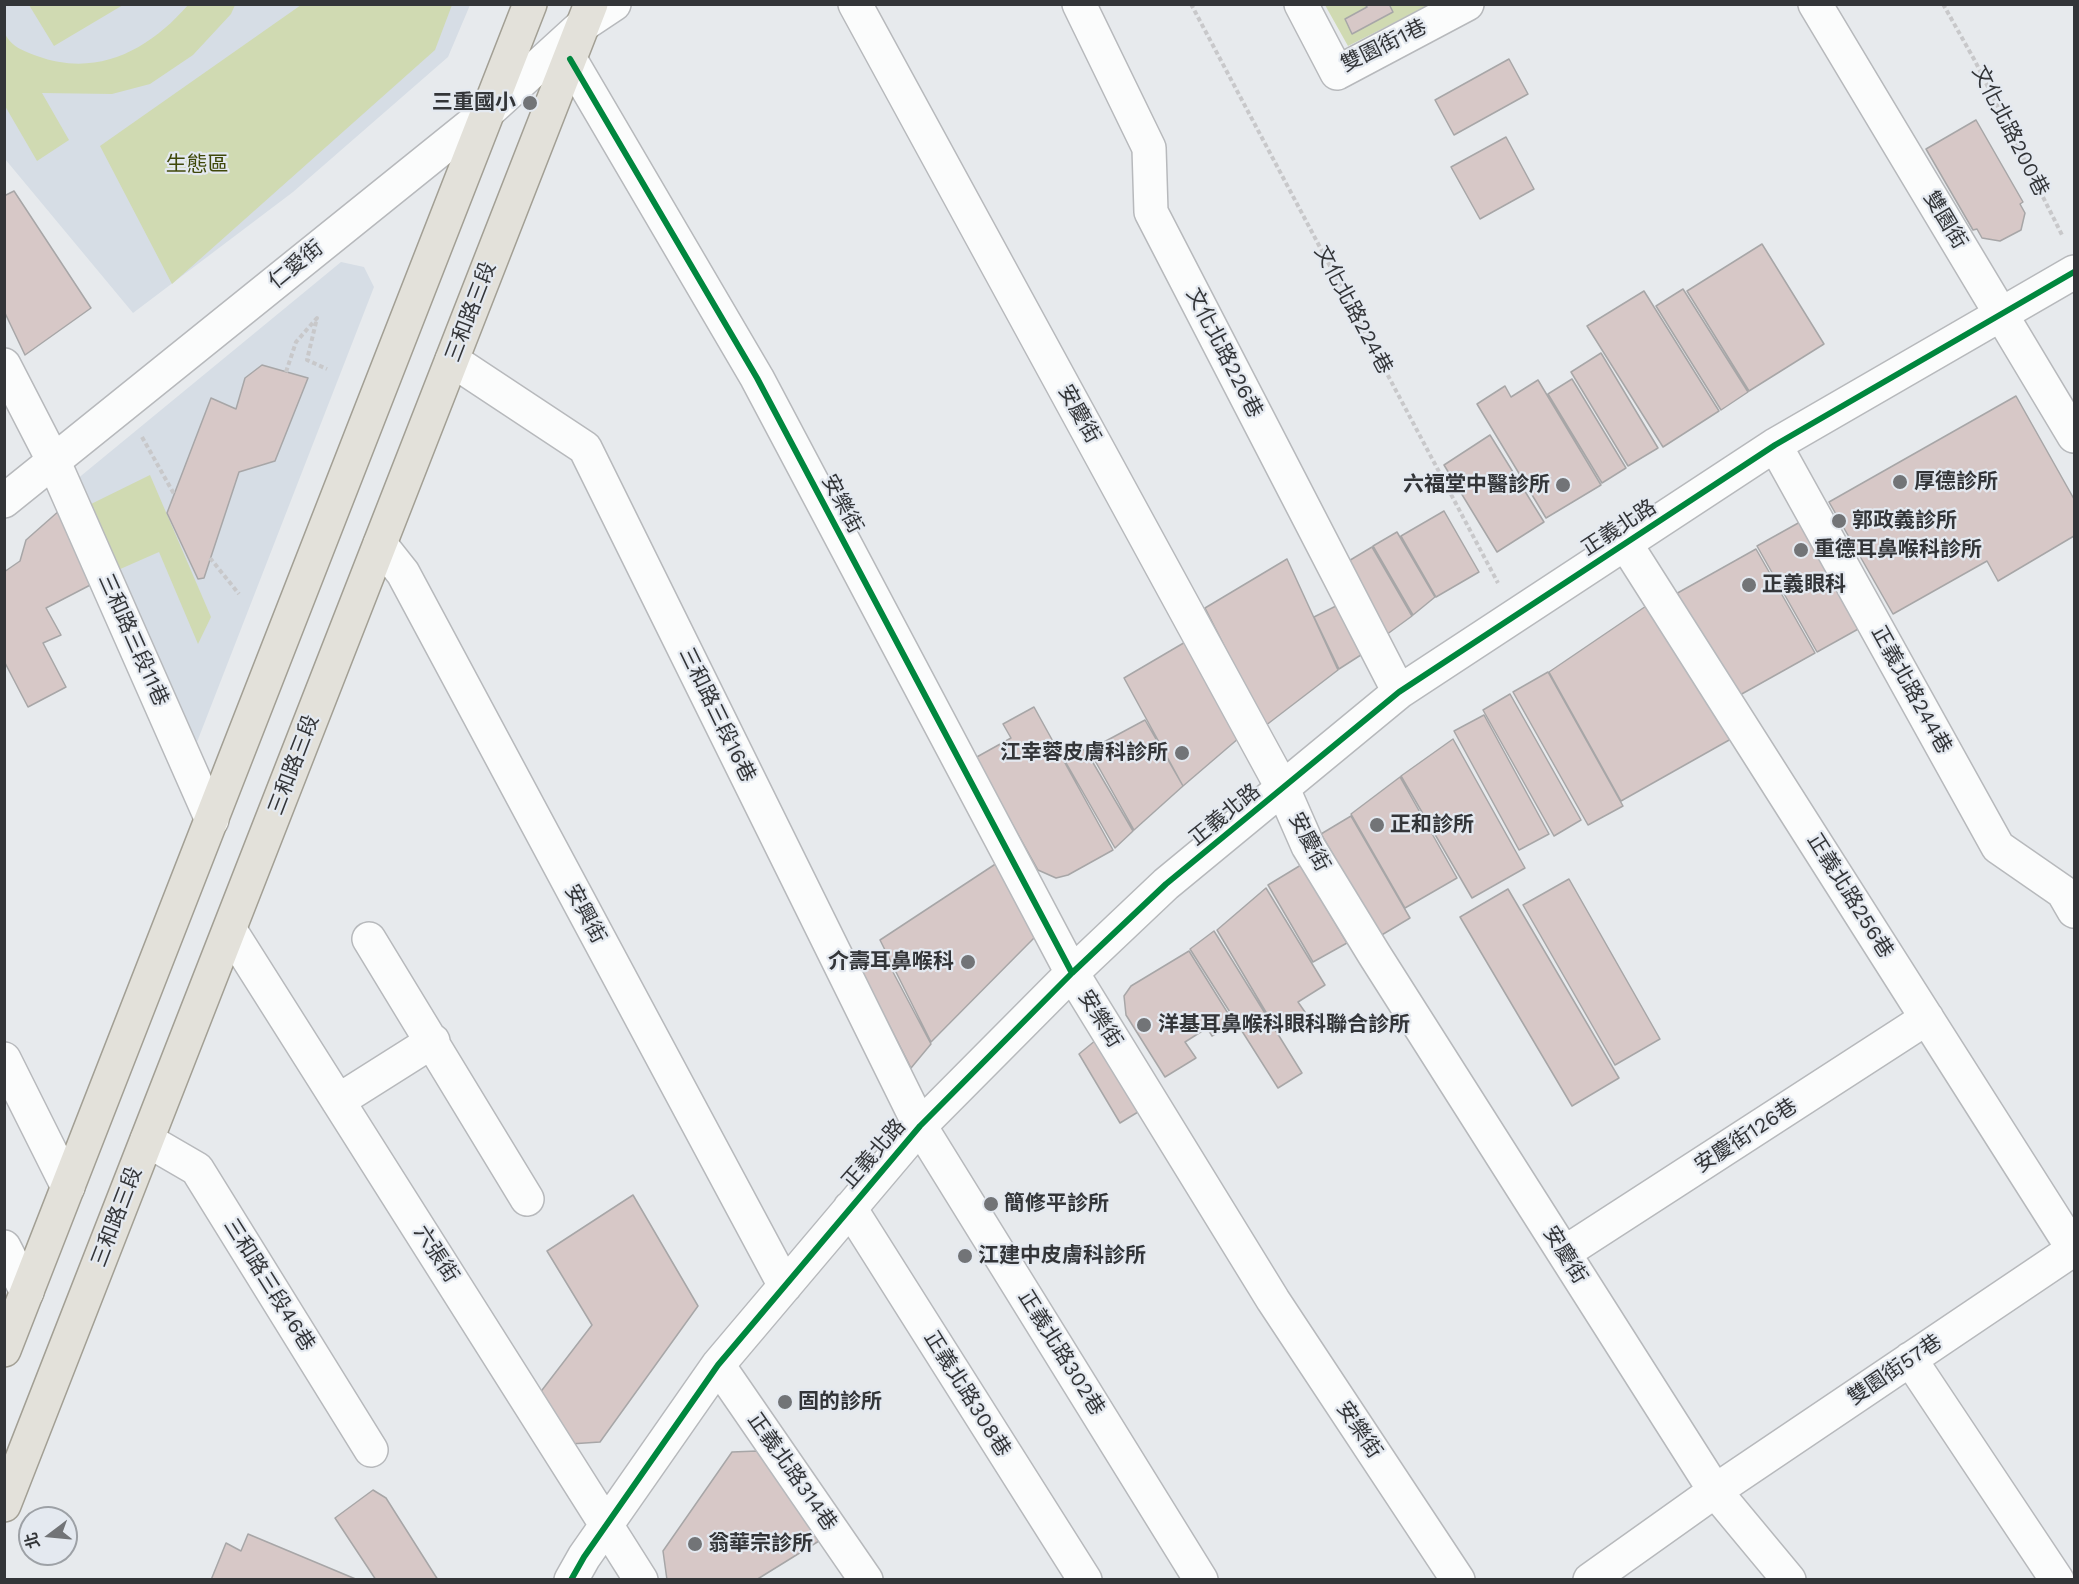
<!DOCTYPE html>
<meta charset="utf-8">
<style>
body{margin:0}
#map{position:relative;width:2079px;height:1584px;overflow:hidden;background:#e7eaed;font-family:"Work Sans","Noto Sans TC",sans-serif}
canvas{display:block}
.frame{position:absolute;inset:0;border:6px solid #333538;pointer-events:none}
.north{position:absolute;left:18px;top:1506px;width:60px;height:60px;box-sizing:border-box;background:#e4e9f0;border:2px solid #9da1a6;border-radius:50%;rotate:254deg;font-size:16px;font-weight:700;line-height:24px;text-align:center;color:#333538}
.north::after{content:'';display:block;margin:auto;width:21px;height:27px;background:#727477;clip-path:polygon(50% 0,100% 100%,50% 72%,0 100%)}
</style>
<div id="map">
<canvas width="2079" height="1584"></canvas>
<div class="frame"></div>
<div class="north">北</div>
</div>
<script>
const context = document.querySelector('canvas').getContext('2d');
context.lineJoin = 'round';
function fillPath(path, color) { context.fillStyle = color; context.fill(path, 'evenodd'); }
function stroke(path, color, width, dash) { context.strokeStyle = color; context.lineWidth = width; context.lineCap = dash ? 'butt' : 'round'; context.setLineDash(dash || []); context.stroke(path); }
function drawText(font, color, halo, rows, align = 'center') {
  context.font = font + ' "Work Sans","Noto Sans TC",sans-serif'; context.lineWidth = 4.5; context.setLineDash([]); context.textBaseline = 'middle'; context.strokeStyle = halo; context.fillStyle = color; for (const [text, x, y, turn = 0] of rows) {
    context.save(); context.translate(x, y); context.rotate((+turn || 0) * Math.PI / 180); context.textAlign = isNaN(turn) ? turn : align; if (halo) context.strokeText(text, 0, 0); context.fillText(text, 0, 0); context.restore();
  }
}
fillPath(new Path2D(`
 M 4,5 L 470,5 L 448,57 L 293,192 L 133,313 L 5,159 Z
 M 341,262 L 364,267 L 374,287 L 197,742 L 180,736 L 65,489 Z`), '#d6dde5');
fillPath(new Path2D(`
 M 29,5 L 123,5 L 54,46 Z
 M 188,5 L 235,5 L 231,14 L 193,55 L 150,84 L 112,94 L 42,93 L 69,140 L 37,161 L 5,106 L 5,34 C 13,48 22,50 37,56 C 97,78 149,50 188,5 Z
 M 301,5 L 452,5 L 435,50 L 172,284 L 100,146 Z
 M 1325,5 L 1429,5 L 1348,46 Z
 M 150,475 L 211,617 L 198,644 L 159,552 L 118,570 L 91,504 Z`), '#d0dab2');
const building = new Path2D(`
 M 1365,4 L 1389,4 L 1393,12 L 1352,34 L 1345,19 L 1367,7 Z
 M 1509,59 L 1528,94 L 1454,135 L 1435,100 Z
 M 1976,120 L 2023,202 L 2020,204 L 2025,213 L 2021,230 L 2000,241 L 1982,238 L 1977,229 L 1973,230 L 1926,149 Z
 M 1506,137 L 1534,189 L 1480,219 L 1451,167 Z
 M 14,191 L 91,308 L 25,355 L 4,311 L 4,196 Z
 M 1762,244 L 1824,344 L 1749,391 L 1687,291 Z
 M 1683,289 L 1748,392 L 1721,410 L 1656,306 Z
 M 1644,291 L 1719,411 L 1663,447 L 1587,326 Z
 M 1601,353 L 1658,448 L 1628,466 L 1571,372 Z
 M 262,365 L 308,378 L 275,461 L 239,472 L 204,578 L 198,579 L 167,513 L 211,398 L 236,409 L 245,378 Z
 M 1572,379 L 1626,468 L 1602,483 L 1548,394 Z
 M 1538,380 L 1601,485 L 1546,518 L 1477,404 L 1505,386 L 1511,397 Z
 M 2016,396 L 2074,499 L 2074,536 L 1998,581 L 1987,561 L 1893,614 L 1829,502 Z
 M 1490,435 L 1544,522 L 1497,552 L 1444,465 Z
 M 60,510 L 98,581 L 46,608 L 61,635 L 43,643 L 66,687 L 28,707 L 4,661 L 4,572 L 20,561 L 26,540 Z
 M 1444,511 L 1479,572 L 1436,597 L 1401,536 Z
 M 1809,517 L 1869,623 L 1817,652 L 1757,546 Z
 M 1397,532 L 1435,597 L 1413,615 L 1373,546 Z
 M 1372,547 L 1412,616 L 1386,635 L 1347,562 Z
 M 1756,549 L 1815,653 L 1731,700 L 1674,595 Z
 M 1287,559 L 1338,670 L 1265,726 L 1205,608 Z
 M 1652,602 L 1731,739 L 1621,801 L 1549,672 Z
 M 1340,604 L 1364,653 L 1339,669 L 1314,617 Z
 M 1187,641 L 1239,738 L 1183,786 L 1124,678 Z
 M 1548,672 L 1623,806 L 1588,825 L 1513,692 Z
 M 1510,694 L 1581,820 L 1554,836 L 1483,710 Z
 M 1034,707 L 1113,850 L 1068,875 L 1056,878 L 1038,870 L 975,758 L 1011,738 L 1003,724 Z
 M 1484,715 L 1549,834 L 1519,850 L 1454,731 Z
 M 1145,720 L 1183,786 L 1134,830 L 1089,750 Z
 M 1453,739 L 1525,868 L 1472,898 L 1401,776 Z
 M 1085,749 L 1133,831 L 1115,848 L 1065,761 Z
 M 1400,777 L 1457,878 L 1405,908 L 1351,814 Z
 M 1351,816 L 1410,918 L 1380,936 L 1321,834 Z
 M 997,863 L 1035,937 L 931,1042 L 880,940 Z
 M 1301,865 L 1347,943 L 1313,962 L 1268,885 Z
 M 1569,879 L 1660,1039 L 1615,1065 L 1523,905 Z
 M 1266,888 L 1325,985 L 1298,1002 L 1305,1012 L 1276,1029 L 1217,930 Z
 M 1508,889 L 1619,1078 L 1572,1106 L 1460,917 Z
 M 1214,931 L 1302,1073 L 1278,1088 L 1190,949 Z
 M 1189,951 L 1234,1023 L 1212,1036 L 1207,1028 L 1185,1042 L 1196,1058 L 1165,1077 L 1126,1015 L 1124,996 L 1131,986 Z
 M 885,957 L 931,1044 L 911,1068 L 861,970 Z
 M 1096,1040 L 1138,1112 L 1120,1123 L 1079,1054 Z
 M 633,1195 L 698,1306 L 600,1442 L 570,1444 L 539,1394 L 592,1325 L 547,1251 Z
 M 757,1451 L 775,1465 L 819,1541 L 756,1580 L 667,1580 L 663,1551 L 732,1452 Z
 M 373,1490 L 386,1498 L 438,1580 L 376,1580 L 335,1518 Z
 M 248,1534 L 358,1580 L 211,1580 L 226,1543 L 241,1551 Z`);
fillPath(building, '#d7c8c7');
stroke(building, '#a7a6a7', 1.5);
const minor = new Path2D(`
 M 855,4 L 1283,789 L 1308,846 L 1374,954 L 1715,1491 L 1789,1580
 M 1079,4 L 1149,148 L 1151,212 L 1399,692
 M 1301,4 L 1337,73 L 1467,4
 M 1815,4 L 2074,436
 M 570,59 L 757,378 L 1072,973 L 1273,1300 L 1458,1580
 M 452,360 L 585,448 L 920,1126 L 1201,1580
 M 4,365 L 53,460 L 212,820
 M 1775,445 L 1998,847 L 2063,892 L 2074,911
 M 4,501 L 492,108 L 584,24 L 614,4
 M 1625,543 L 2074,1250
 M 380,544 L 403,573 L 785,1286
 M 230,930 L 641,1580
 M 369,939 L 527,1199
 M 4,1059 L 68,1187
 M 338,1101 L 433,1041
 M 147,1140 L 197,1169 L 371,1450
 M 850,1208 L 1085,1580
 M 4,1247 L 27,1292
 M 1564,1253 L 1927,1018
 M 1910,1359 L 2057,1580
 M 718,1365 L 866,1580
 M 571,1580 L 584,1557 L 718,1365 L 920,1126 L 1072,973 L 1166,884 L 1399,692 L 1775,445 L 2074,272
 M 1590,1580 L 1715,1491 L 2074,1249`);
const major = new Path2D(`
 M 4,1350 L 530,4
 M 4,1505 L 591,4`);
stroke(minor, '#b7b9bc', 36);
stroke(major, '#a29f94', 36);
stroke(new Path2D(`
 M 1191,4 L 1498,583
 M 1943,4 L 1975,61 L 2063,237
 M 286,372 L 296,342 L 317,318 L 307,360 L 327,369
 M 142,437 L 174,494
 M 210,558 L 239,594`), '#c8c8ca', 4, [4.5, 3]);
stroke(minor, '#fbfcfc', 33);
stroke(major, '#e3e1da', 33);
stroke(new Path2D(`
 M 570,59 L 757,378 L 1072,973
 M 571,1580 L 584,1557 L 718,1365 L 920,1126 L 1072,973 L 1166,884 L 1399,692 L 1775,445 L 2074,272`), '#00873e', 6);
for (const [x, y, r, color] of [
 [530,103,8,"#727477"],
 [1900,482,8,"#727477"],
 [1563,485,8,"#727477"],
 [1839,521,8,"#727477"],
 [1801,550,8,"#727477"],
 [1749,585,8,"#727477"],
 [1182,753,8,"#727477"],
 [1377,825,8,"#727477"],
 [968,962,8,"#727477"],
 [1144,1025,8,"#727477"],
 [991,1204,8,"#727477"],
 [965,1256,8,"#727477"],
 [785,1402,8,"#727477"],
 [695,1544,8,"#727477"]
]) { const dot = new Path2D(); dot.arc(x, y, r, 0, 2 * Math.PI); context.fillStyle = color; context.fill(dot); stroke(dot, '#e4e9f0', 2); }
drawText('21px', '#333538', '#e4e9f0', [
 ["雙園街1巷",1384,46,-26],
 ["文化北路200巷",2010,131,63],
 ["雙園街",1945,220,59],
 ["仁愛街",296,265,-39],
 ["文化北路224巷",1353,310,62],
 ["三和路三段",471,312,-69],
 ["文化北路226巷",1224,353,63],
 ["安慶街",1079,414,61],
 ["安樂街",842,504,62],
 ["正義北路",1619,528,-33],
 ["三和路三段11巷",133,640,66],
 ["正義北路244巷",1911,690,61],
 ["三和路三段16巷",717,715,64],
 ["三和路三段",294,765,-69],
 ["正義北路",1225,815,-39],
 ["安慶街",1309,842,62],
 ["正義北路256巷",1850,896,58],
 ["安興街",585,914,62],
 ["安樂街",1100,1019,58],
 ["安慶街126巷",1746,1136,-33],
 ["正義北路",874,1154,-49],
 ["三和路三段",117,1217,-69],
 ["六張街",436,1254,57],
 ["安慶街",1565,1255,58],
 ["三和路三段46巷",269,1285,58],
 ["正義北路302巷",1061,1353,58],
 ["雙園街57巷",1895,1370,-34],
 ["正義北路308巷",967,1394,58],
 ["安樂街",1359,1430,56],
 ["正義北路314巷",792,1472,55]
]);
drawText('bold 21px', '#333538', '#e4e9f0', [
 ["三重國小",516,103,"right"],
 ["厚德診所",1914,482],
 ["六福堂中醫診所",1550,485,"right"],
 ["郭政義診所",1852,521],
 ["重德耳鼻喉科診所",1814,550],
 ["正義眼科",1762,585],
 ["江幸蓉皮膚科診所",1168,753,"right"],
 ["正和診所",1390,825],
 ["介壽耳鼻喉科",954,962,"right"],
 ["洋基耳鼻喉科眼科聯合診所",1158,1025],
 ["簡修平診所",1004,1204],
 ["江建中皮膚科診所",978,1256],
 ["固的診所",798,1402],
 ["翁華宗診所",708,1544]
], 'left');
drawText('21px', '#3f480a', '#e4e9f0', [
 ["生態區",197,165]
]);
</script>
